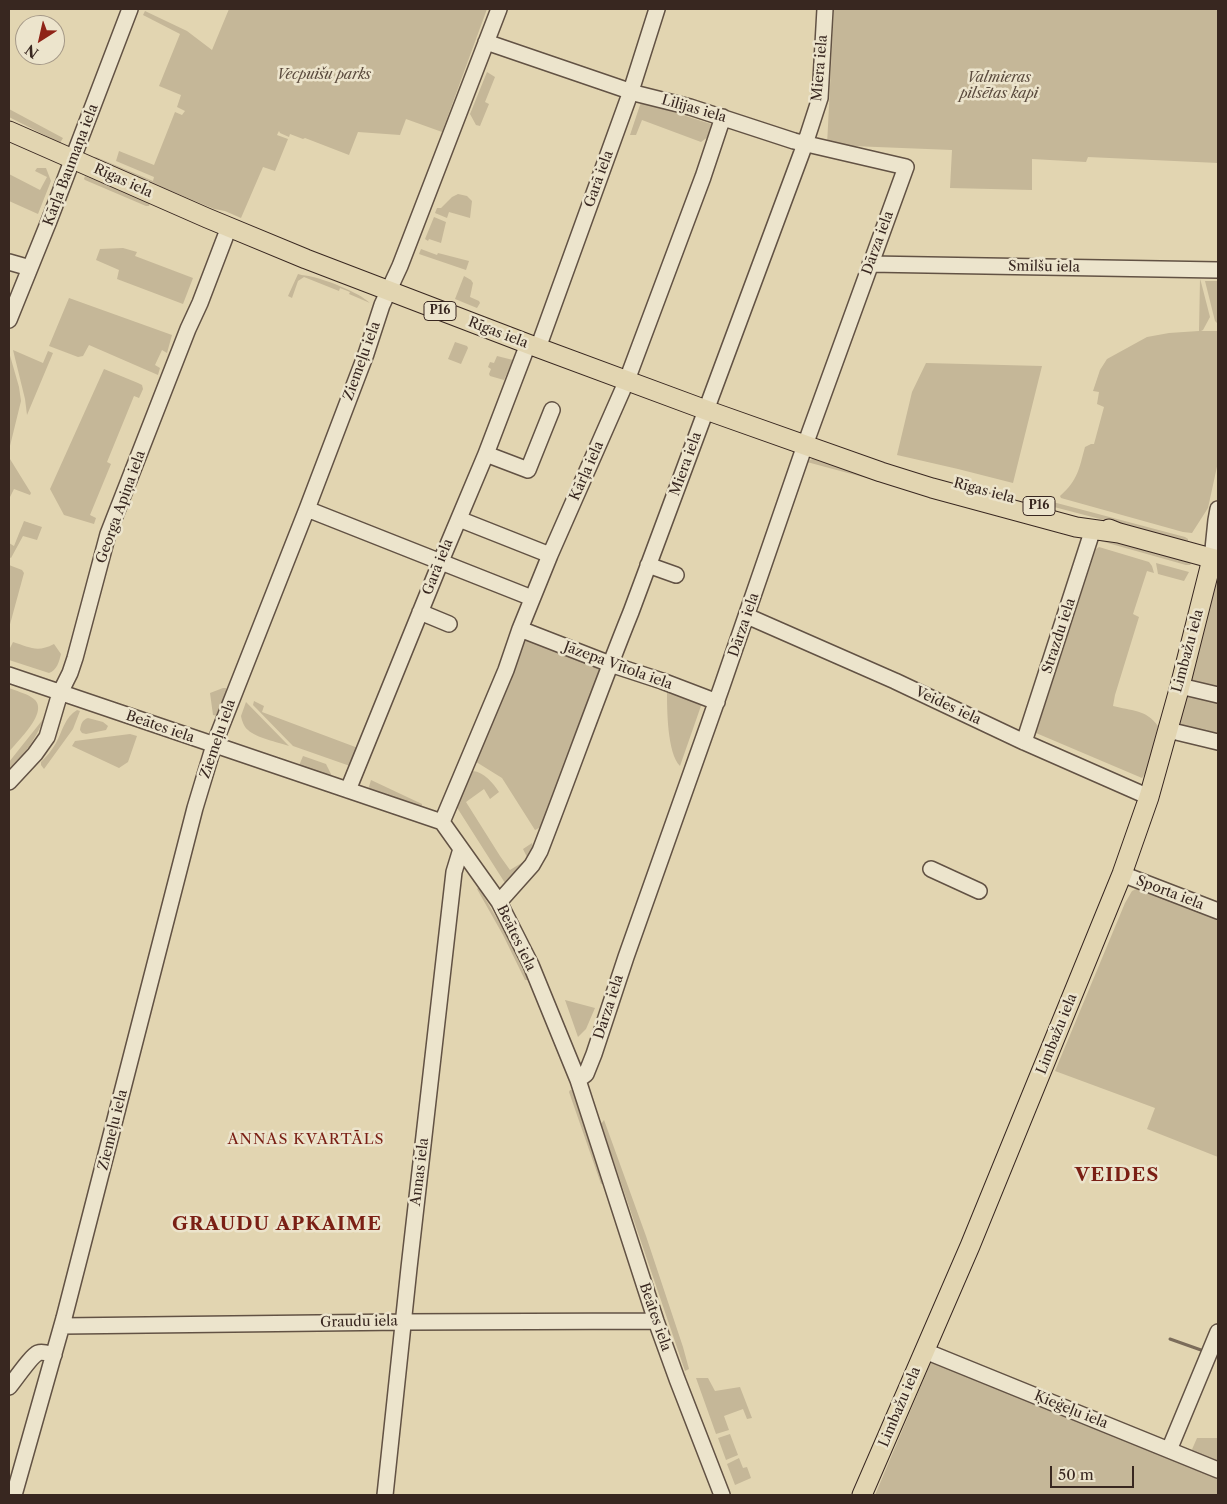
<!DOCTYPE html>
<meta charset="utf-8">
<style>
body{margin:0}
#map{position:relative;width:1227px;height:1504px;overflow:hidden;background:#e2d5b1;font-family:"Libre Caslon Text",serif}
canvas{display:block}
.frame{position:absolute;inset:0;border:10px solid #382720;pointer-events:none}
.north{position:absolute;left:15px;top:15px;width:50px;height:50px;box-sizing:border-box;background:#ece4cc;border:1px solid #a49887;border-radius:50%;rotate:215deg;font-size:14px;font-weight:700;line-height:20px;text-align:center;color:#382720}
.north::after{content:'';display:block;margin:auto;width:18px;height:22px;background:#8f2418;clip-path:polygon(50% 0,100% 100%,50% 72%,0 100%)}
.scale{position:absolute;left:1050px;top:1466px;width:84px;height:22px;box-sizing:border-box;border:2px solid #382720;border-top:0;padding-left:6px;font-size:15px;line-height:18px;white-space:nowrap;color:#382720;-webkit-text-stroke:4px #ece4cc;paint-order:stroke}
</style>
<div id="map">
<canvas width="1227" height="1504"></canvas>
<div class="frame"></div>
<div class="north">N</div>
<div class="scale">50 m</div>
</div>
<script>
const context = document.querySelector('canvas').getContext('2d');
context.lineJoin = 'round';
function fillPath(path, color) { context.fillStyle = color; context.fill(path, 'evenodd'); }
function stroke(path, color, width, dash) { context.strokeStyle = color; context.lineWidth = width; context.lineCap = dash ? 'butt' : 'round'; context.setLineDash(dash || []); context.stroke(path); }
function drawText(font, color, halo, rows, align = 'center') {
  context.font = font + ' "Libre Caslon Text",serif'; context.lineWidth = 5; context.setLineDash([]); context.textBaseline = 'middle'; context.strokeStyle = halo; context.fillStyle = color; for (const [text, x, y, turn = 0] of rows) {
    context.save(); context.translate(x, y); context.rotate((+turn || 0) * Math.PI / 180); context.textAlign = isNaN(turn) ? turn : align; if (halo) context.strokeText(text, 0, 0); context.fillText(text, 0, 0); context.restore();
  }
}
fillPath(new Path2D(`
 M 229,9 L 487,9 L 442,132 L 406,119 L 400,135 L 358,132 L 349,155 L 305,138 L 303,139 L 290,134 L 289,137 L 280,133 L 279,131 L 277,135 L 288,139 L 275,171 L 263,167 L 241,218 L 225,211 L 214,209 L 92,158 L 96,157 L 153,181 L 154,177 L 116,161 L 119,151 L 154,165 L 175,112 L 182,115 L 185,111 L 177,107 L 181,95 L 159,86 L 180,34 L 143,15 L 145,11 L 187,31 L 212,50 Z
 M 834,9 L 1218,9 L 1218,163 L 1088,157 L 1086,162 L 1032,159 L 1032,190 L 950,188 L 952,150 L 827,145 Z
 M 487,72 L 495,77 L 485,102 L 489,104 L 480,126 L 476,125 L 470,114 Z
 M 641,102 L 711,124 L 708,137 L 701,142 L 642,120 L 636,135 L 630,135 Z
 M 9,109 L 63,138 L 60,143 L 9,117 Z
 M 37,168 L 46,168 L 51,181 L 38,214 L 9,201 L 9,174 L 40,190 L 47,177 L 35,171 Z
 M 85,176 L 150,203 L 149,206 L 146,206 L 85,180 L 84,179 Z
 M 458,194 L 467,196 L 472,201 L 470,218 L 449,212 L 447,218 L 435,213 L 437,208 L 441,208 L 452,197 Z
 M 434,217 L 446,222 L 441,243 L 429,239 L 428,241 L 425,239 Z
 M 123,248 L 137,252 L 135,256 L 193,278 L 183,304 L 117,279 L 119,270 L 96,260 L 100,249 Z
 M 421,249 L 437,255 L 438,253 L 469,261 L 466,270 L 419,254 Z
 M 298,274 C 303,276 307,275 313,277 C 329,281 358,292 370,303 L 349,294 L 350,292 L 340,288 L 339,291 L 304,277 L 298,281 L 292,298 L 288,296 Z
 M 464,276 L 471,280 L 473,283 L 470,297 L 479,301 L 480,303 L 477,308 L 455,299 Z
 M 1200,279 L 1201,282 L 1210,317 L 1203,330 L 1201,331 L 1218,331 L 1218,462 L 1208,508 L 1192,533 L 1183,532 L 1061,498 L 1060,496 C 1078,480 1079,469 1085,447 L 1091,444 L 1094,444 L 1104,407 L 1097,404 L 1099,392 L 1093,391 L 1100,370 L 1107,359 L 1147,337 L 1169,333 L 1199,331 Z
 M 1205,281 L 1218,281 L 1218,324 L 1215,321 Z
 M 69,298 L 172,335 L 167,353 L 162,350 L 155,365 L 160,368 L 158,375 L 89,345 L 83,356 L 78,357 L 49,346 Z
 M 455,342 L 467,346 L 468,348 L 461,364 L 448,359 Z
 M 13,350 L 43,363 L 48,351 L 53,353 L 27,415 L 25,399 Z
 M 9,352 L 19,387 L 21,401 L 9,450 L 10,459 L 31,493 L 30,495 L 14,489 L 9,499 Z
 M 497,356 L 513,360 L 504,380 L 490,376 L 489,374 L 491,369 L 488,367 L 490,362 L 494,363 Z
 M 926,363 L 1042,366 L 1013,483 L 958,469 L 897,455 L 912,392 Z
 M 104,369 L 138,383 L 142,385 L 143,389 L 139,398 L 134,396 L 107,462 L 111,464 L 90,515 L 96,518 L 94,524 L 64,515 L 50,489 Z
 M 815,458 L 963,504 L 807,462 L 810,460 Z
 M 1034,497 L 1185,537 L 1188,539 L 1188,542 L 1035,502 Z
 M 24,521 L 42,527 L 37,540 L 23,536 L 11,558 L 9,557 L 9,543 L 14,546 Z
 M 1103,538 L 1192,562 L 1190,565 L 1186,565 L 1097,540 Z
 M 1099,547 L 1149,562 L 1152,566 L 1154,573 L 1147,571 L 1133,614 L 1139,617 L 1115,695 L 1113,706 C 1131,711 1146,709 1158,726 L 1147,771 L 1142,778 L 1036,733 L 1096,549 Z
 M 1156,563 L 1189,572 L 1184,581 L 1158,574 Z
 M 9,565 L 22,570 L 24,573 L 9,628 Z
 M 1215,572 L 1218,573 L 1218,738 L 1175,727 Z
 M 529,635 L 600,667 L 600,674 L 541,827 L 535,830 L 502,778 L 473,760 L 523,639 Z
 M 13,642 C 29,647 37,653 54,644 L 61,654 C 59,662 57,670 49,673 L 9,660 L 9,648 L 10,648 Z
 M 9,688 C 16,691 25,693 31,697 C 53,709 18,740 9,752 Z
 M 223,688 L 226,688 L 227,691 L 217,716 L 213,715 L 210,693 Z
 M 667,690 L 702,703 L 680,766 C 667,753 667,708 667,690 Z
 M 254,701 L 264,706 L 262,712 L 358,748 L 351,765 L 350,766 L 293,746 L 253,705 Z
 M 246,702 L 289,746 C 278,742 256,738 248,730 C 244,727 242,721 241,716 Z
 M 77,710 L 80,711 L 73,729 L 44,769 L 41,765 L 41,762 C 47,756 52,750 56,743 C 62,732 65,717 77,710 Z
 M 44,718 C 36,739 24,755 9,772 L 9,762 Z
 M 88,718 L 103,722 L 108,726 L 106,730 L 86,734 L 82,733 L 80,730 C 81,724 82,720 88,718 Z
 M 130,734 L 137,736 L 128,762 L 119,768 L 72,746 L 75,741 Z
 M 303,756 L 326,764 L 333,778 L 298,768 Z
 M 473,771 C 484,772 493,783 499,792 L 490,799 L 484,789 L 466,802 L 500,856 L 510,870 L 528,859 L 523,849 L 532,843 L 534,853 L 509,882 L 505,883 L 456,806 L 470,772 Z
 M 371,780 L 422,804 L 421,810 L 368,790 Z
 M 1142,886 L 1218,918 L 1218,1157 L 1147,1129 L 1155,1108 L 1055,1071 L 1125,903 L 1132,891 Z
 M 478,888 L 479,888 L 506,934 L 528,980 L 525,980 L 503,935 L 477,889 Z
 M 565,1000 L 595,1008 L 586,1029 L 578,1037 Z
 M 570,1090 L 572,1090 L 604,1180 L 603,1184 L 601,1184 L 569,1092 Z
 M 604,1120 L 646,1236 L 683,1347 L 689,1369 L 685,1371 L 601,1124 Z
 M 931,1362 L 1218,1476 L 1218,1495 L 875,1495 Z
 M 696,1378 L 708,1378 L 715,1391 L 740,1387 L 752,1418 L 747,1419 L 743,1409 L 724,1416 L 729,1430 L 716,1434 Z
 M 730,1434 L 738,1455 L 726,1460 L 718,1438 Z
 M 1197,1438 L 1218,1438 L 1218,1466 L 1190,1454 Z
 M 739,1458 L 743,1468 L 747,1467 L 751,1478 L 735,1485 L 727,1464 Z`), '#c5b798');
stroke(new Path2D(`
 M 1170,1339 L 1201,1350
 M 1218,1356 L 1218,1357`), '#7b6c5a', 3);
const minor = new Path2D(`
 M 486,42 L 638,94 L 690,107 L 794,141 L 906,167 L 805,445 L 722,686 L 626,957 L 594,1054 L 586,1074 L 578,1080
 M 9,262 L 30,268
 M 870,264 L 1218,270
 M 9,320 L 49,221 L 130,9
 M 538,348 L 631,91 L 657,9
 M 486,454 L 528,470 L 552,410
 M 307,509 L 532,598
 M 459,519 L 550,555
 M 1212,559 L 1216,520 L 1218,509
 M 648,565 L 676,575
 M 420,612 L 449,624
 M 747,616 L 895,681 L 1024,742 L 1149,797
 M 520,629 L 610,664 L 662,681 L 717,702
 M 9,675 L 442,822 L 499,902 L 531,965 L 578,1080 L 656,1321 L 677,1379 L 722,1495
 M 1180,686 L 1218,695
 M 1168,730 L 1218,742
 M 1024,742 L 1093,529
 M 9,782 L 35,754 L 47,737 L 60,693 L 70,673 L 75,658 L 108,534 L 188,329 L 200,303 L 229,227
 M 348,790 L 441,561 L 486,454 L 528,344
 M 442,822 L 506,670 L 520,629 L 550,555 L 627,380 L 703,177 L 723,117
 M 931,869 L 979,891
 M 1122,874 L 1218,911
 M 499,902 L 532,865 L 540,851 C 571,771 599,691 631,612 L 805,144 L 820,98 L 825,9
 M 62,1326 L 404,1322 L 656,1321
 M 925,1351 L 1218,1470
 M 9,1387 C 15,1380 31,1356 38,1353 C 43,1351 49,1354 54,1355
 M 1169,1450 L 1218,1332
 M 14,1495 L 64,1318 L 195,808 L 214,745 L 307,509 L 366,354 L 382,305 L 400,266 L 499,9
 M 385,1495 L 409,1268 L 454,872 L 461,849`);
const major = new Path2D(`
 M 9,131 L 207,218 L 306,259 L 528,344 L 706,410 L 881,472 L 932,488 L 1076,527 L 1119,533
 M 1109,529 L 1119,533 L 1218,560
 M 862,1495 L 970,1246 L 1122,874 L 1149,797 L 1180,686 L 1212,559`);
stroke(minor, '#625244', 18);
stroke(major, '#382720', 21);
stroke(minor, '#ece4cc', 15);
stroke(major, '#e2d5b1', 19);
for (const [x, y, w] of [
 [440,311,32],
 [1039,506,32]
]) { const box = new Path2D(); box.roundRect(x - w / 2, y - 9.5, w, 19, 4); context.fillStyle = '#ece4cc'; context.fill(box); stroke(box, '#382720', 1); }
drawText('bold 12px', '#382720', null, [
 ["P16",440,311],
 ["P16",1039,506]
]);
drawText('14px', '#382720', '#ece4cc', [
 ["Miera iela",820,68,-85],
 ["Lilijas iela",694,109,16],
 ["Kārļa Baumaņa iela",71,165,-69],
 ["Garā iela",599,179,-70],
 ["Rīgas iela",123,181,24],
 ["Dārza iela",878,243,-70],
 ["Smilšu iela",1044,267,1],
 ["Rīgas iela",498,333,21],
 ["Ziemeļu iela",362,361,-70],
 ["Miera iela",686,464,-70],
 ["Kārļa iela",587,471,-66],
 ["Rīgas iela",984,491,15],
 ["Georga Apiņa iela",121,507,-70],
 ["Garā iela",438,567,-68],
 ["Dārza iela",744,625,-71],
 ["Strazdu iela",1059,636,-72],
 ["Limbažu iela",1188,651,-75],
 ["Jāzepa Vītola iela",618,666,20],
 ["Veides iela",948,706,25],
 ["Beātes iela",160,727,19],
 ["Ziemeļu iela",218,739,-71],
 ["Sporta iela",1170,893,21],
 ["Beātes iela",516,938,64],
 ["Dārza iela",609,1007,-72],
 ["Limbažu iela",1057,1034,-68],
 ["Ziemeļu iela",113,1130,-76],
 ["Annas iela",420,1172,-83],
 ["Beātes iela",655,1317,71],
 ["Graudu iela",359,1322,-1],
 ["Limbažu iela",900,1407,-67],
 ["Ķieģeļu iela",1071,1410,22]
]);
drawText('italic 14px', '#5b4b3e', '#ece4cc', [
 ["Vecpuišu parks",324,75],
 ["Valmieras",999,78],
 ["pilsētas kapi",999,94]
]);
context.letterSpacing = '1px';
drawText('15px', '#7a1f14', '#ece4cc', [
 ["ANNAS KVARTĀLS",306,1140]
]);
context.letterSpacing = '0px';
context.letterSpacing = '1px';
drawText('bold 19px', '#7a1f14', '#ece4cc', [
 ["VEIDES",1117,1176],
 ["GRAUDU APKAIME",277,1225]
]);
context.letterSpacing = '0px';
</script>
